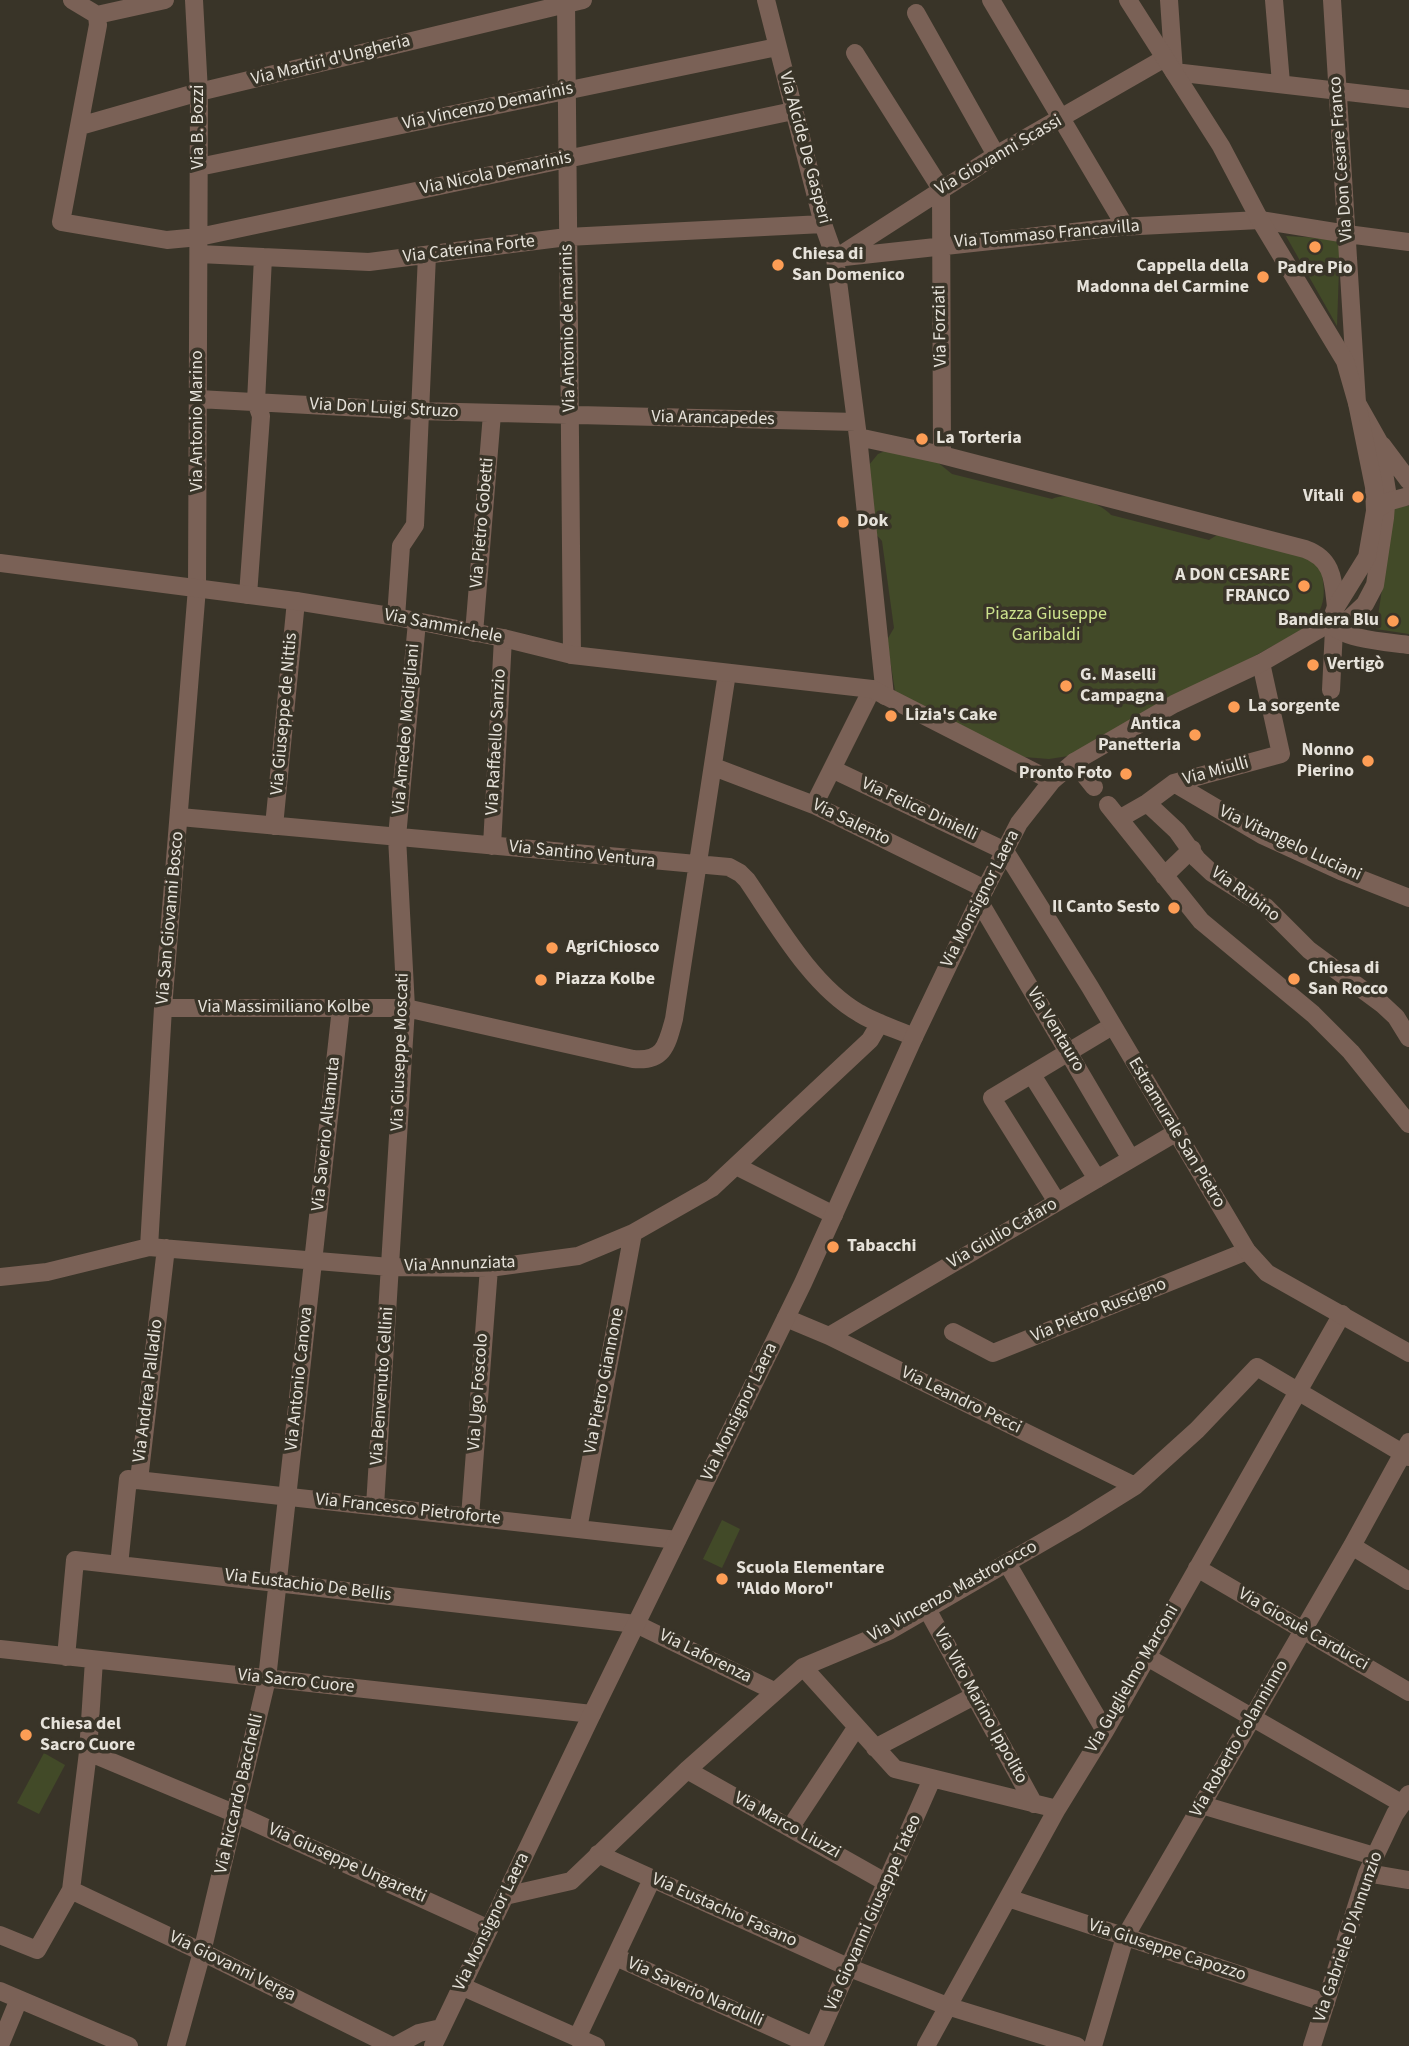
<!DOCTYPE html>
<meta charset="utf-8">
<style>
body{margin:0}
canvas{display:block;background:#393428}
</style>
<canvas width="1409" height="2046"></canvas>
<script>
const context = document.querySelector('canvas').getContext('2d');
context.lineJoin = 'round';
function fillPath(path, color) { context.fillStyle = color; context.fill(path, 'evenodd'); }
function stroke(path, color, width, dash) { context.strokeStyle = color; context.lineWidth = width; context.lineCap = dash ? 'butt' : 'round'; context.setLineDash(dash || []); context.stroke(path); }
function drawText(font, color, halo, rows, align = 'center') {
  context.font = font + ' "Source Sans 3",sans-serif'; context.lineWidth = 7; context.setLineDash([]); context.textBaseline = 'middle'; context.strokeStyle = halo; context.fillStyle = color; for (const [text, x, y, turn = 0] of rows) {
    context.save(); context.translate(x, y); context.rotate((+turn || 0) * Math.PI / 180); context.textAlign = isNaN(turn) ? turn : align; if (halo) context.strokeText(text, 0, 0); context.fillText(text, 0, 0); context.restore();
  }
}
fillPath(new Path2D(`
 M 1286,236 L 1340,239 L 1337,326 Z
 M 885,451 L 936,461 L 952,474 L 1052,499 C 1068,491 1099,502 1111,515 L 1209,540 L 1217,535 L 1310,558 L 1319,562 C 1327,593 1328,613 1298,632 L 1075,755 L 1049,759 L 1024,757 L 897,694 L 895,691 L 887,640 L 894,628 L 882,541 L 874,532 L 869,465 L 878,454 Z
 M 1395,504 L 1409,506 L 1409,634 L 1376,629 Z
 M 722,1520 L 740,1529 L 722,1568 L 703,1559 Z
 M 44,1753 L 65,1765 L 39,1814 L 17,1803 Z`), '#424a28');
stroke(new Path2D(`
 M 72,0 L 97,15
 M 566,0 L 572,655
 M 766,0 L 823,224 L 835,258 L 858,437 L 885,696
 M 991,0 L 1125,226
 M 1169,0 L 1174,72 L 1409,99
 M 1274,0 L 1281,83
 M 916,13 L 996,155
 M 97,15 L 98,25 L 61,222 L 167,240 L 199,237 L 793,111
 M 97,15 L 165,0
 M 855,53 L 941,189 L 942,455
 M 80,126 L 199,92 L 583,0
 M 199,167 L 777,47
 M 199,254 L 369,262 L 567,237 L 823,224
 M 839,256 L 996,155 L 1165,58
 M 835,258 L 1119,227 L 1260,220 L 1347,234 L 1409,242
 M 198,399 L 419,411 L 856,422
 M 858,437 L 942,455 L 1305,549 C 1333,559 1333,579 1336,607
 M 1382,445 L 1409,481
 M 248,595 L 261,416 L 256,402 L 263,257
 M 396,617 L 401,546 L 415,525 L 427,255
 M 1330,623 L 1349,619 L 1365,604 L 1375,585 L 1385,518 L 1387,491 L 1379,442 L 1357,403 L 1332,0
 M 474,633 L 492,414
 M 1331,690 L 1334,629
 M 1074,762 L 1094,787
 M 714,767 L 814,805 L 985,889
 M 832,769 L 1005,851
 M 1174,783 L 1262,835 L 1343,872 L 1409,898
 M 1147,803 L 1177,831 L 1197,859 L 1212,873 L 1266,907 L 1309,950 L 1382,1004 L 1396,1017 L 1409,1038
 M 814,805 L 872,689
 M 1108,805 L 1201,921 L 1313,1014 L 1351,1052 L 1409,1124
 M 180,817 L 729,867 L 740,873 L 747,880 C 777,924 812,986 859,1013 C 875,1023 896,1029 914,1037
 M 1119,819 L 1147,803 L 1174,783 L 1281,754 L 1261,663
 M 274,826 L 296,601
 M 492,846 L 503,638
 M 1164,876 L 1192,849
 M 979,901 L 1131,1159
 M 163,1008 L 406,1008 L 633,1059 C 664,1062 667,1045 674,1019 L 727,673
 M 1032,1075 L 1097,1179
 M 736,1166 L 834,1215
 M 1057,1202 L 992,1098 L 1112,1026
 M 149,1247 L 163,1008 L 197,588 L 199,92 L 194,0
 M 0,1277 L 47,1272 L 149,1247 L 390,1267 L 489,1268 L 578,1256 L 633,1233 L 712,1188 L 870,1040 L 880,1023
 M 786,1318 L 829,1336 L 1135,1486
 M 953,1332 L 993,1353 L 1247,1251
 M 829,1336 L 1177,1132
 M 139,1480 L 166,1248
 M 375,1506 L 406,1008 L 397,837 L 417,622
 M 470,1517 L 489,1268
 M 578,1529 L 633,1233
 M 1352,1546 L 1409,1581
 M 1007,1563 L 1105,1731
 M 119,1565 L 128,1479 L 677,1540
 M 1197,1568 L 1409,1692
 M 927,1609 L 1034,1804
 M 0,1649 L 592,1714
 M 66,1657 L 75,1560 L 636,1624 L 774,1691
 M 1147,1657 L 1401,1803
 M 803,1667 L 895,1769 L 1057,1809
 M 875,1748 L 974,1696
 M 88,1752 L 236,1814 L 489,1929
 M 687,1770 L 887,1883
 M 1202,1805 L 1374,1856
 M 790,1828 L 856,1728
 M 598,1854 L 850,1968 L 947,2006 L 1077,2046
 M 1367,1873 L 1409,1880
 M 71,1890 L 202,1952 L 392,2046
 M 505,1896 L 571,1881 L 687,1770 L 803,1667 L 889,1631 L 1074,1524 L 1135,1486 L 1197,1430 L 1257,1367 L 1409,1457
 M 1008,1898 L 1326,2003
 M 0,1935 L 37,1950 L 71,1890 L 88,1752 L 94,1660
 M 616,1957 L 813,2046
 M 461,1986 L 596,2046
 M 0,1991 L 129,2046
 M 577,2038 L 652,1879
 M 0,2045 L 19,1999
 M 176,2046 L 202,1952 L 267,1679 L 341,1008
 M 814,2046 L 932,1779
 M 926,2046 L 1057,1809 L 1105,1731 L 1342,1314
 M 1093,2046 L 1125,1937 L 1352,1546 L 1409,1442
 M 1312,2046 L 1367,1873 L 1395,1814 L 1409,1794`), '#7a6156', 18);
stroke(new Path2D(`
 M 1128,0 L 1221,146 L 1260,220 L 1345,361 L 1357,403 L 1374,487 L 1375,511 L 1367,557 L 1336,607 L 1330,623
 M 1375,511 L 1387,502 L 1409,496
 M 0,563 L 296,601 L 396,617 L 503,638 L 572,655 L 872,689 L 1052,781
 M 1330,623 C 1343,640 1388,642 1409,645
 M 1005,851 L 1090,987 L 1247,1251 L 1267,1273 L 1409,1353
 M 395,2046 L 419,2033 L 441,2028
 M 433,2046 L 592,1714 L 803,1283 L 914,1037 L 979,901 L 1019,823 L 1052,781 L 1074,762 L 1174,704 L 1261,663 L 1330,623`), '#7a6156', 18);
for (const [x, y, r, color] of [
 [1315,247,7,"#fd9d55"],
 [778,265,7,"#fd9d55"],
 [1263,277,7,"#fd9d55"],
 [922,439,7,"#fd9d55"],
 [1358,497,7,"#fd9d55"],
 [843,522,7,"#fd9d55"],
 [1304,586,7,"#fd9d55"],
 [1393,621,7,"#fd9d55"],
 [1313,665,7,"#fd9d55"],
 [1066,686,7,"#fd9d55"],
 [1234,707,7,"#fd9d55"],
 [891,716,7,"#fd9d55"],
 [1195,735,7,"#fd9d55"],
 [1368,761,7,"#fd9d55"],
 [1126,774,7,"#fd9d55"],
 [1174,908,7,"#fd9d55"],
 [552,948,7,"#fd9d55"],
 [1294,979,7,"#fd9d55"],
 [541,980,7,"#fd9d55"],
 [833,1247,7,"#fd9d55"],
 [722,1579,7,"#fd9d55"],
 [26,1735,7,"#fd9d55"]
]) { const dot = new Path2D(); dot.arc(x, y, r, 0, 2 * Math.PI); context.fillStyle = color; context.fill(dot); stroke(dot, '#393428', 2.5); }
drawText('18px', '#e6e2da', '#393428', [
 ["Via Martiri d'Ungheria",331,61,-14],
 ["Via Vincenzo Demarinis",488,107,-12],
 ["Via B. Bozzi",199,127,-90],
 ["Via Alcide De Gasperi",804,148,75],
 ["Via Giovanni Scassi",999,156,-30],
 ["Via Don Cesare Franco",1342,159,-94],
 ["Via Nicola Demarinis",496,174,-12],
 ["Via Tommaso Francavilla",1047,235,-5],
 ["Via Caterina Forte",469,250,-7],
 ["Via Forziati",941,326,-91],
 ["Via Antonio de marinis",569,328,-91],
 ["Via Don Luigi Struzo",384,409,3],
 ["Via Arancapedes",713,419,1],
 ["Via Antonio Marino",198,421,-90],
 ["Via Pietro Gobetti",483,523,-85],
 ["Via Sammichele",443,627,11],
 ["Via Giuseppe de Nittis",285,714,-85],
 ["Via Amedeo Modigliani",407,729,-85],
 ["Via Raffaello Sanzio",497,742,-87],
 ["Via Miulli",1216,772,-15],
 ["Via Felice Dinielli",919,810,25],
 ["Via Salento",851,823,26],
 ["Via Vitangelo Luciani",1290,844,25],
 ["Via Santino Ventura",582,855,6],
 ["Via Rubino",1245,895,36],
 ["Via Monsignor Laera",981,899,-63],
 ["Via San Giovanni Bosco",171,918,-85],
 ["Via Massimiliano Kolbe",284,1008],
 ["Via Ventauro",1055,1030,59],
 ["Via Giuseppe Moscati",401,1052,-88],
 ["Estramurale San Pietro",1176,1133,59],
 ["Via Saverio Altamuta",327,1134,-84],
 ["Via Giulio Cafaro",1003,1234,-30],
 ["Via Annunziata",460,1265,-2],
 ["Via Pietro Ruscigno",1099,1311,-22],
 ["Via Antonio Canova",300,1379,-84],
 ["Via Pietro Giannone",605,1381,-79],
 ["Via Benvenuto Cellini",383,1386,-86],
 ["Via Andrea Palladio",149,1391,-83],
 ["Via Ugo Foscolo",479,1392,-86],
 ["Via Leandro Pecci",961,1401,26],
 ["Via Monsignor Laera",740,1412,-64],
 ["Via Francesco Pietroforte",408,1510,6],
 ["Via Eustachio De Bellis",308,1586,7],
 ["Via Vincenzo Mastrorocco",953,1592,-29],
 ["Via Giosuè Carducci",1303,1630,30],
 ["Via Laforenza",705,1657,26],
 ["Via Guglielmo Marconi",1133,1679,-60],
 ["Via Sacro Cuore",296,1682,6],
 ["Via Vito Marino Ippolito",980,1706,61],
 ["Via Roberto Colanninno",1240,1739,-60],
 ["Via Riccardo Bacchelli",240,1794,-77],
 ["Via Marco Liuzzi",787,1826,29],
 ["Via Giuseppe Ungaretti",347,1864,24],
 ["Via Eustachio Fasano",724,1911,24],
 ["Via Giovanni Giuseppe Tateo",874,1913,-66],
 ["Via Monsignor Laera",492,1922,-64],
 ["Via Gabriele D'Annunzio",1349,1937,-71],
 ["Via Giuseppe Capozzo",1167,1951,18],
 ["Via Giovanni Verga",232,1967,26],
 ["Via Saverio Nardulli",695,1993,24]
]);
drawText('bold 18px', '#e6e2da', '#393428', [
 ["Chiesa di",792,255],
 ["San Domenico",792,276],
 ["Cappella della",1249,267,"right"],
 ["Madonna del Carmine",1249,288,"right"],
 ["Padre Pio",1315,269,"center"],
 ["La Torteria",936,439],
 ["Vitali",1344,497,"right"],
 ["Dok",857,522],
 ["A DON CESARE",1290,576,"right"],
 ["FRANCO",1290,597,"right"],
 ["Bandiera Blu",1379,621,"right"],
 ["Vertigò",1327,665],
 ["G. Maselli",1080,676],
 ["Campagna",1080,697],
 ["La sorgente",1248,707],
 ["Lizia's Cake",905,716],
 ["Antica",1181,725,"right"],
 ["Panetteria",1181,746,"right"],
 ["Nonno",1354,751,"right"],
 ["Pierino",1354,772,"right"],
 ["Pronto Foto",1112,774,"right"],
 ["Il Canto Sesto",1160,908,"right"],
 ["AgriChiosco",566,948],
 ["Chiesa di",1308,969],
 ["San Rocco",1308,990],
 ["Piazza Kolbe",555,980],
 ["Tabacchi",847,1247],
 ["Scuola Elementare",736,1569],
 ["\"Aldo Moro\"",736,1590],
 ["Chiesa del",40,1725],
 ["Sacro Cuore",40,1746]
], 'left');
drawText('18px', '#cce18d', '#393428', [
 ["Piazza Giuseppe",1046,615],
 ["Garibaldi",1046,636]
]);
</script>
